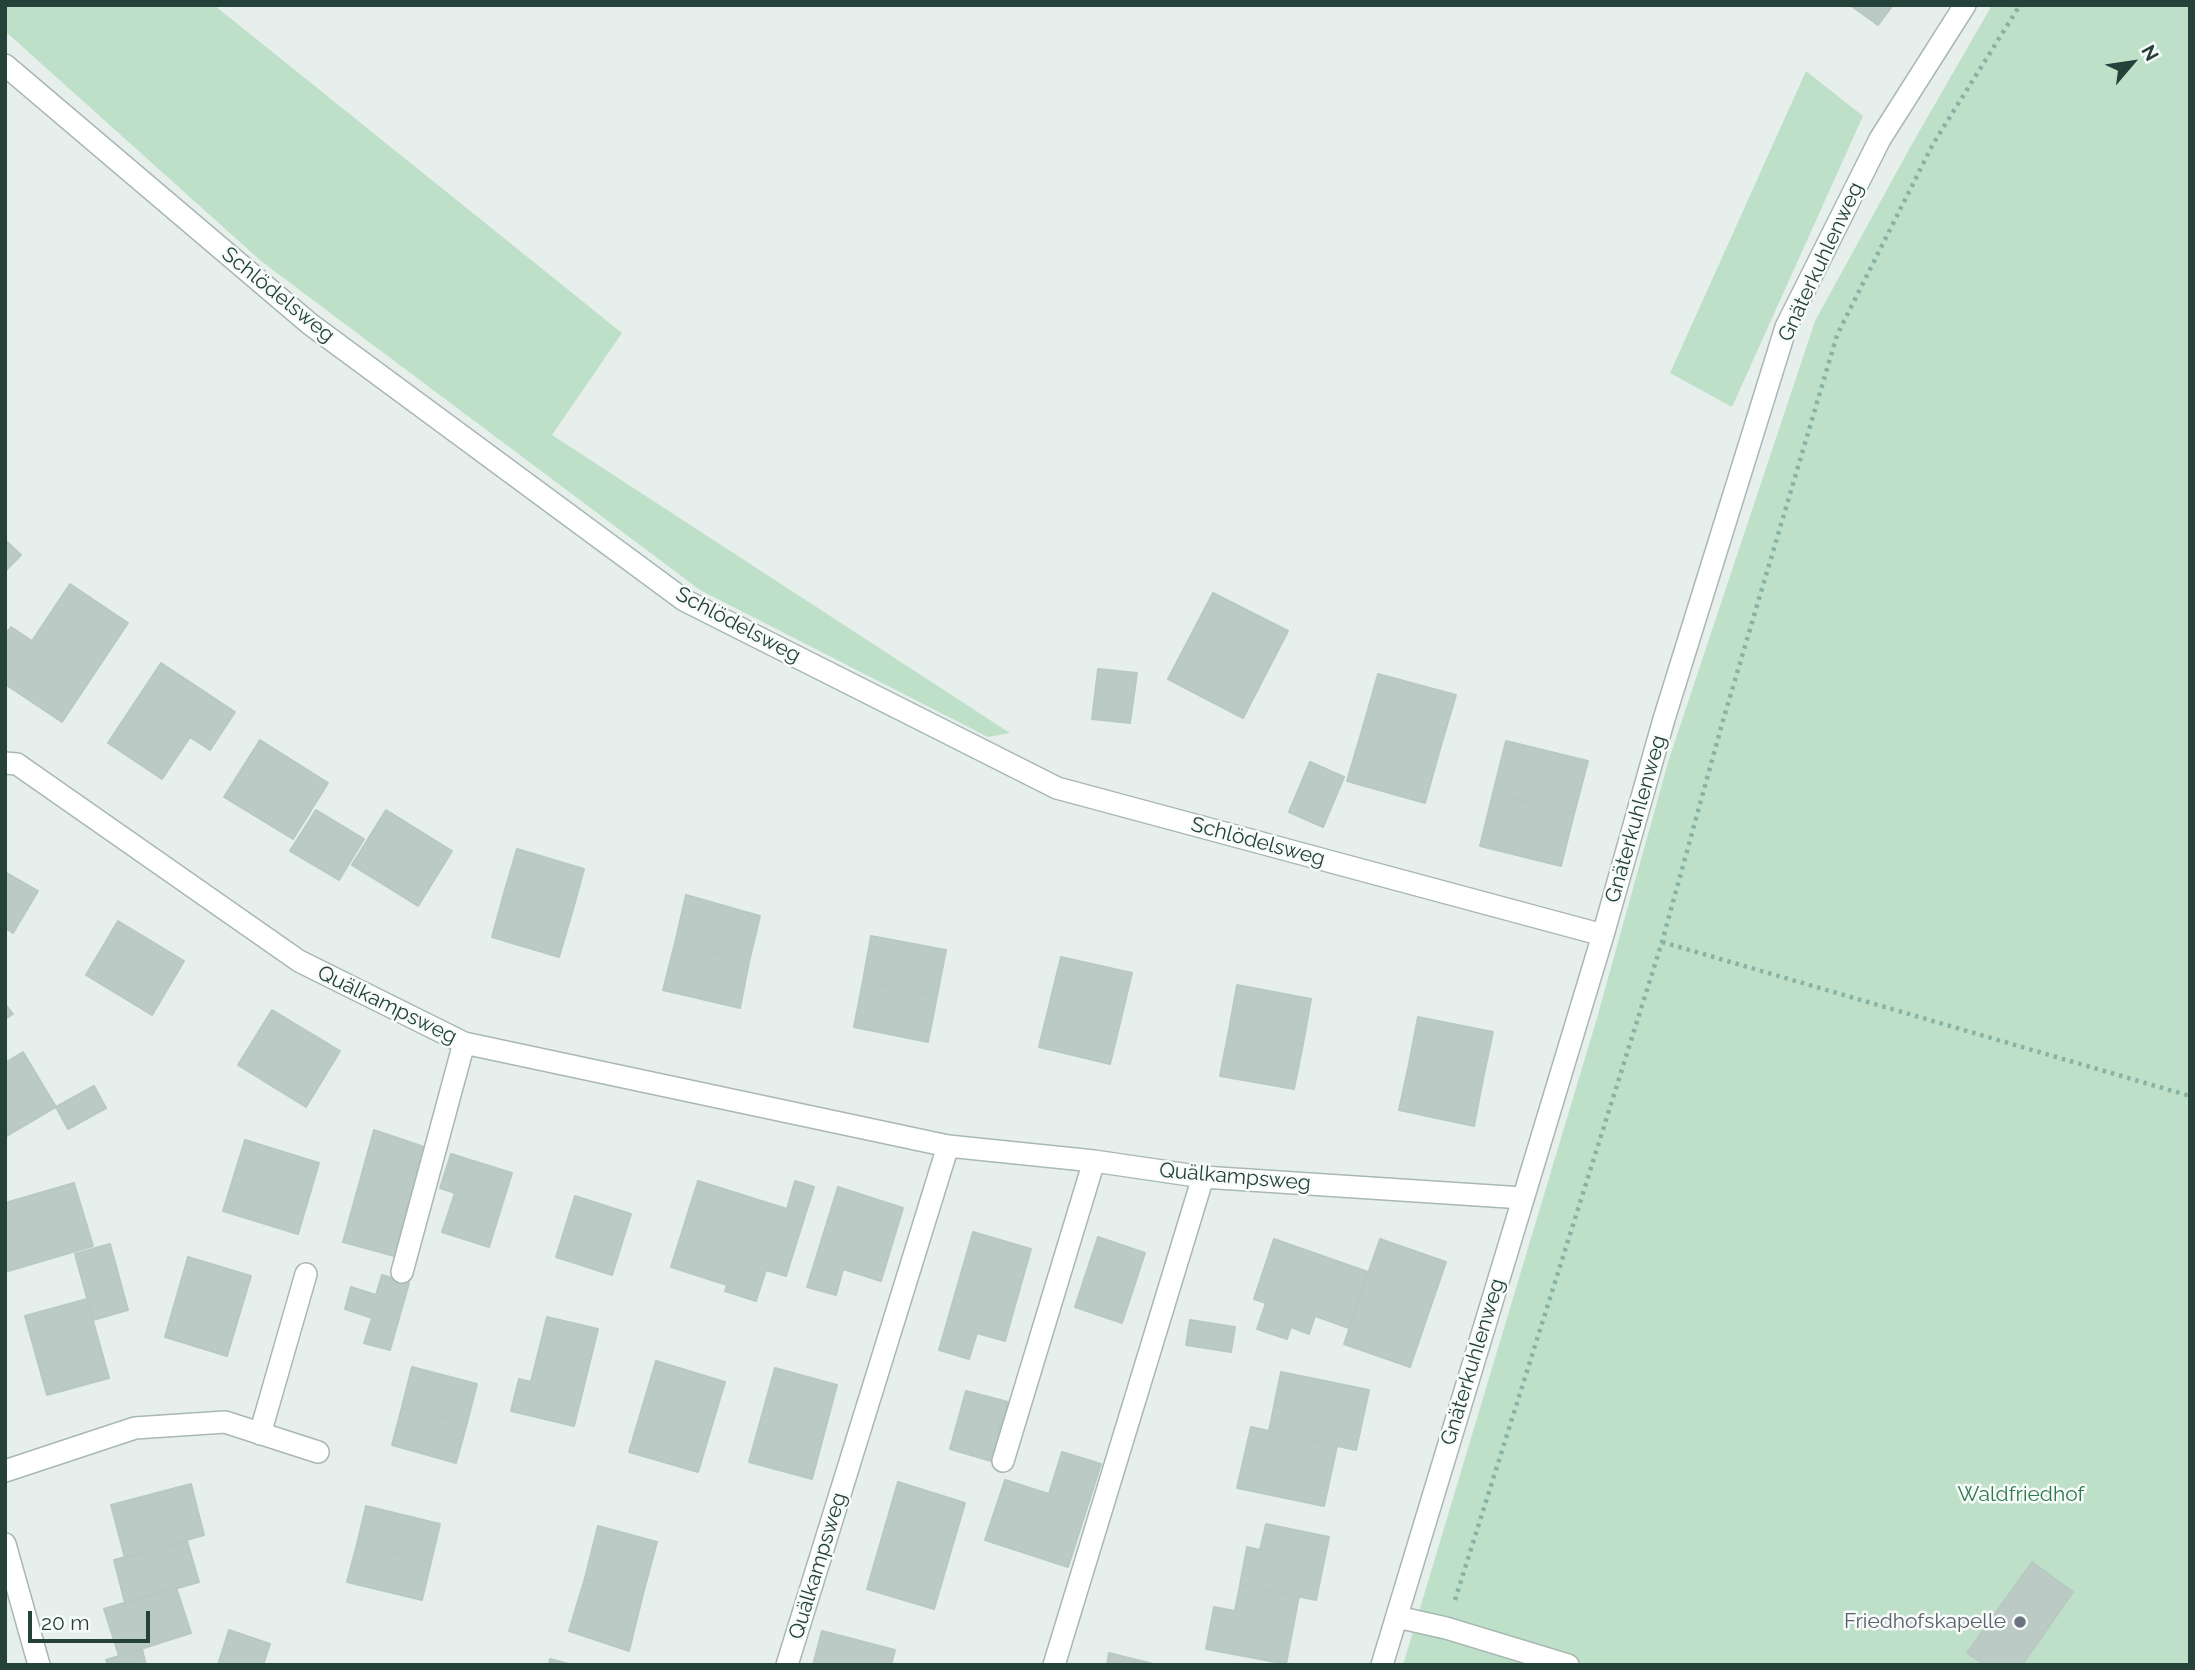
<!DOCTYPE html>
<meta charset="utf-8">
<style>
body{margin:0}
#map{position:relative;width:2195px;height:1670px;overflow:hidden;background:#e6efeb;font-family:Raleway,sans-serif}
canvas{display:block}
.frame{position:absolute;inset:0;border:7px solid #24423a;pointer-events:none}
.north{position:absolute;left:2097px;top:28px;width:70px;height:70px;-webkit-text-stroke:5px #f7fbf9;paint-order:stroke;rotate:61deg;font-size:19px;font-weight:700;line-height:28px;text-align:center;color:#24423a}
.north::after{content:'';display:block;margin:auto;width:24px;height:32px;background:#24423a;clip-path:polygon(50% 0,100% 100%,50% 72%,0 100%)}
.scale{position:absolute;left:28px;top:1611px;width:122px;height:32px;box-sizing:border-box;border:4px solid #24423a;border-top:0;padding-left:9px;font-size:21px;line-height:24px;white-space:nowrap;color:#24423a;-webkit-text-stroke:5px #f7fbf9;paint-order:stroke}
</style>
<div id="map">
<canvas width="2195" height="1670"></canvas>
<div class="frame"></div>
<div class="north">N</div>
<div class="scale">20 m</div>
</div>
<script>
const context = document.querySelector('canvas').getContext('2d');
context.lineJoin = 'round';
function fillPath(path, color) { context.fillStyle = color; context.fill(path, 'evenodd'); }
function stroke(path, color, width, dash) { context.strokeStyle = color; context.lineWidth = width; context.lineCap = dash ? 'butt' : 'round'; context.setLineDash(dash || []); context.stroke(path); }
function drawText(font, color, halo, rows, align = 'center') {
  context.font = font + ' Raleway,sans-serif'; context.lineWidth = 5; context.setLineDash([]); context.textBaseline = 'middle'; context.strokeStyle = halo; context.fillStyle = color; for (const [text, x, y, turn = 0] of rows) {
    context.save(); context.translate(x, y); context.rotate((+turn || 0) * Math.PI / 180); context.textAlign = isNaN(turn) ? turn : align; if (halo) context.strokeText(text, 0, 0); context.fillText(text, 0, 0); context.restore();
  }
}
fillPath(new Path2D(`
 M 5,5 L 214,5 L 622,333 L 552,435 L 1010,733 L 988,737 L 700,590 L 261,261 L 5,31 Z
 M 1992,5 L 2190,5 L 2190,1665 L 1403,1665 L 1597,1018 L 1669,759 L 1815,321 L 1912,144 Z
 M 1806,71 L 1863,116 L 1732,407 L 1670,373 Z`), '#bfe0c8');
const building = new Path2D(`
 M 1850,5 L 1893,5 L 1878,25 Z
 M 5,540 L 21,555 L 5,571 Z
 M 70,584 L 128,623 L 62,722 L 5,684 L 5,635 L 11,627 L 32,641 Z
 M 1213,593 L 1288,631 L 1243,718 L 1168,679 Z
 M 161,663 L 235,712 L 210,750 L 190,737 L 162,779 L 108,743 Z
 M 1098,669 L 1137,673 L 1130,723 L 1092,719 Z
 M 1378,674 L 1456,695 L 1440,749 L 1363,727 Z
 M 1363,727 L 1440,749 L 1425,803 L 1347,781 Z
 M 260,740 L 328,783 L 293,839 L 224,797 Z
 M 1506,741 L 1588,761 L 1574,814 L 1493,793 Z
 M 1310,762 L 1344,777 L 1323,827 L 1289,812 Z
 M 1493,793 L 1574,814 L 1561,866 L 1480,846 Z
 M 316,810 L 364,839 L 339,880 L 290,851 Z
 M 386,810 L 452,851 L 418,906 L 352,865 Z
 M 517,849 L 584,869 L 572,913 L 504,893 Z
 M 5,872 L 38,891 L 13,933 L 5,928 Z
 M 504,893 L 572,913 L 559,957 L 492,937 Z
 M 686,895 L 760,916 L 749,962 L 675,943 Z
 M 118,921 L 184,961 L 152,1015 L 86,975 Z
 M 871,936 L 946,950 L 937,996 L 863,981 Z
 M 675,943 L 749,962 L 740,1008 L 663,990 Z
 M 1061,957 L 1132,973 L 1121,1019 L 1050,1002 Z
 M 863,981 L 937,996 L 928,1042 L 854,1027 Z
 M 1237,985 L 1311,999 L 1303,1044 L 1229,1030 Z
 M 1050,1002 L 1121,1019 L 1110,1064 L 1039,1047 Z
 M 5,1004 L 13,1014 L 5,1019 Z
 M 272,1010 L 340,1051 L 306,1107 L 238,1065 Z
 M 1418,1017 L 1493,1032 L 1483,1079 L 1409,1064 Z
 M 1229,1030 L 1303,1044 L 1294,1089 L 1220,1076 Z
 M 23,1052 L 56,1107 L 5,1137 L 5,1063 Z
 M 1409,1064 L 1483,1079 L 1474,1126 L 1399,1110 Z
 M 94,1086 L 106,1108 L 68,1129 L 56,1107 Z
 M 374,1130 L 427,1148 L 398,1257 L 343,1242 Z
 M 245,1140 L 319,1163 L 298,1234 L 223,1211 Z
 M 451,1154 L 512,1173 L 489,1247 L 442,1232 L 455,1193 L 440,1188 Z
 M 698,1181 L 787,1209 L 795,1181 L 814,1187 L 786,1276 L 766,1270 L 756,1301 L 725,1291 L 727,1285 L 671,1267 Z
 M 74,1183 L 93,1246 L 8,1271 L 5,1263 L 5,1203 Z
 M 838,1187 L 903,1208 L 881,1281 L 843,1269 L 836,1295 L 807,1287 Z
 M 575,1196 L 631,1214 L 612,1275 L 556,1257 Z
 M 973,1232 L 1031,1249 L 1005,1341 L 977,1333 L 969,1359 L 939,1350 Z
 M 1098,1237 L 1145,1253 L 1122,1323 L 1075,1307 Z
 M 1274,1239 L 1368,1272 L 1349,1328 L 1315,1316 L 1309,1334 L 1291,1327 L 1287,1339 L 1257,1329 L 1266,1303 L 1254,1299 Z
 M 1380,1239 L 1446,1262 L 1410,1367 L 1344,1344 Z
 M 110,1244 L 128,1310 L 93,1320 L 75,1254 Z
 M 188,1257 L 251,1276 L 227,1356 L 165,1337 Z
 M 382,1275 L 409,1283 L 390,1350 L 364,1343 L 372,1318 L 345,1309 L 351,1287 L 376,1295 Z
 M 87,1299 L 109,1378 L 47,1395 L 25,1316 Z
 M 547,1317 L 598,1329 L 574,1426 L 511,1411 L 519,1379 L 531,1382 Z
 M 1190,1320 L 1235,1327 L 1231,1352 L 1186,1345 Z
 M 656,1361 L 725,1382 L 698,1472 L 629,1452 Z
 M 412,1367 L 477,1384 L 467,1423 L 402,1407 Z
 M 775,1368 L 837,1385 L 812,1479 L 749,1462 Z
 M 1281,1372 L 1369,1390 L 1356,1450 L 1269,1431 Z
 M 966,1391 L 1008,1402 L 991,1461 L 950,1449 Z
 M 402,1407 L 467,1423 L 456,1463 L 392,1445 Z
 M 1251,1427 L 1337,1446 L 1324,1506 L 1237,1488 Z
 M 1062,1452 L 1101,1464 L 1068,1567 L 985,1540 L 1005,1480 L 1049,1494 Z
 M 898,1482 L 965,1503 L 934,1609 L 867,1589 Z
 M 191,1484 L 204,1535 L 125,1558 L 111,1505 Z
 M 366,1506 L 440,1524 L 431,1562 L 357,1544 Z
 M 1266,1524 L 1329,1537 L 1316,1600 L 1240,1585 L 1247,1547 L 1260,1550 Z
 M 598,1526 L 657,1542 L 643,1594 L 585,1578 Z
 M 187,1541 L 199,1582 L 125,1603 L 114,1560 Z
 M 357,1544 L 431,1562 L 422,1600 L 347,1582 Z
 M 2032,1562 L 2073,1592 L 2022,1665 L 1985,1665 L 1967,1653 Z
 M 585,1578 L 643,1594 L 629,1651 L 569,1631 Z
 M 1240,1585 L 1299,1596 L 1286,1664 L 1206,1649 L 1214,1607 L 1235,1611 Z
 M 176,1587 L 191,1633 L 119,1656 L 104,1609 Z
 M 229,1630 L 270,1644 L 263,1665 L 218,1665 Z
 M 822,1631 L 895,1650 L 891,1665 L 813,1665 Z
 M 142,1649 L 146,1665 L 108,1665 L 106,1660 Z
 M 1109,1653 L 1157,1665 L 1107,1665 Z
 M 550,1659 L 572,1665 L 549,1665 Z`);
fillPath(building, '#bbcac4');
stroke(building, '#b8c9c2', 2);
const minor = new Path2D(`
 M 5,65 L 310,324 L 684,600 L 1057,788 L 1603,935
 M 5,763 L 17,764 L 299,961 L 464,1043 L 948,1146 L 1094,1161 L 1203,1177 L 1523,1198
 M 402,1272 L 464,1043
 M 260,1434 L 306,1274
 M 1003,1461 L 1094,1161
 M 5,1471 L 135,1428 L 225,1422 L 318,1452
 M 5,1544 L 39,1665
 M 1397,1617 L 1446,1628 L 1568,1665
 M 787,1665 L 948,1146
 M 1054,1665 L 1203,1177
 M 1382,1665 L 1603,935 L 1664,719 L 1786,327 L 1880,139 L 1965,5`);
stroke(minor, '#a8b8b2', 24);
stroke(new Path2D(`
 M 1662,942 L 2190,1096
 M 1455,1600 L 1662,942 L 1722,724 L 1837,335 L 1933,144 L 2020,5`), '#86b3a5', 4.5, [3.5, 5]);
stroke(minor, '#fff', 21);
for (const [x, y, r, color] of [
 [2020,1622,7,"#6b7280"]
]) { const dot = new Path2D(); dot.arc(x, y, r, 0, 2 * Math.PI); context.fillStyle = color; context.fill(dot); stroke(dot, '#f7fbf9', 2.5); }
drawText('21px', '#24423a', '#f7fbf9', [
 ["Gnäterkuhlenweg",1821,262,-65],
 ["Schlödelsweg",278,295,39],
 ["Schlödelsweg",738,625,28],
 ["Gnäterkuhlenweg",1636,819,-74],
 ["Schlödelsweg",1258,842,15],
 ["Quälkampsweg",387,1005,26],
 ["Quälkampsweg",1235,1177,5],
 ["Gnäterkuhlenweg",1473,1362,-73],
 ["Quälkampsweg",818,1566,-73]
]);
drawText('21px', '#2d7a4b', '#f7fbf9', [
 ["Waldfriedhof",2021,1495]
]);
drawText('21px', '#5b616d', '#f7fbf9', [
 ["Friedhofskapelle",2006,1622]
], 'right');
</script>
